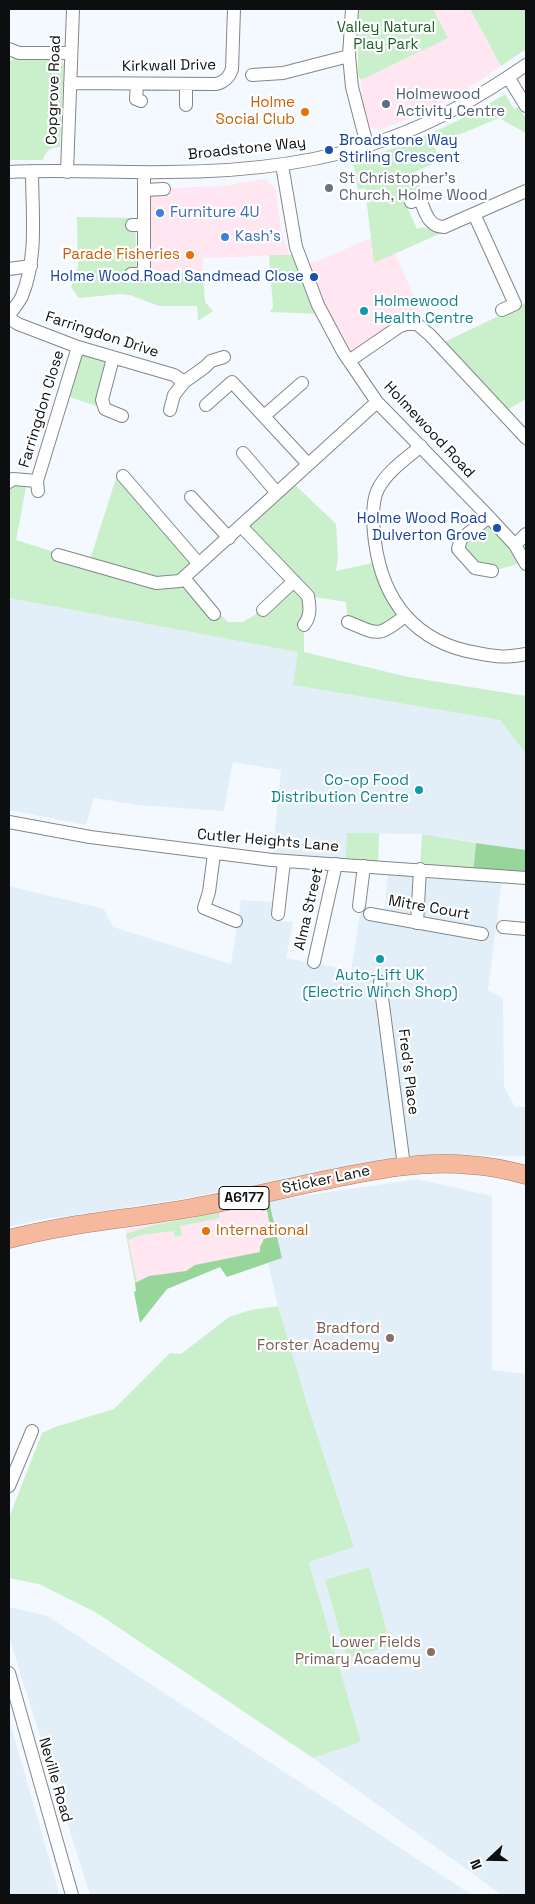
<!DOCTYPE html>
<style>
body{margin:0}
#map{position:relative;width:535px;height:1904px;overflow:hidden;background:#f3f9fe;font-family:"Space Grotesk",sans-serif}
canvas{display:block}
.frame{position:absolute;inset:0;border:10px solid #0c0e0f;pointer-events:none}
.north{position:absolute;left:465px;top:1834px;width:50px;height:50px;-webkit-text-stroke:4px #fff;paint-order:stroke;rotate:249deg;font-size:14px;font-weight:700;line-height:20px;text-align:center;color:#0c0e0f}
.north::after{content:'';display:block;margin:auto;width:18px;height:22px;background:#0c0e0f;clip-path:polygon(50% 0,100% 100%,50% 72%,0 100%)}
</style>
<div id="map">
<canvas width="535" height="1904"></canvas>
<div class="frame"></div>
<div class="north">N</div>
</div>
<script>
const context = document.querySelector('canvas').getContext('2d');
context.lineJoin = 'round';
function fillPath(path, color) { context.fillStyle = color; context.fill(path, 'evenodd'); }
function stroke(path, color, width, dash) { context.strokeStyle = color; context.lineWidth = width; context.lineCap = dash ? 'butt' : 'round'; context.setLineDash(dash || []); context.stroke(path); }
function drawText(font, color, halo, rows, align = 'center') {
  context.font = font + ' "Space Grotesk",sans-serif'; context.lineWidth = 4.5; context.setLineDash([]); context.textBaseline = 'middle'; context.strokeStyle = halo; context.fillStyle = color; for (const [text, x, y, turn = 0] of rows) {
    context.save(); context.translate(x, y); context.rotate((+turn || 0) * Math.PI / 180); context.textAlign = isNaN(turn) ? turn : align; if (halo) context.strokeText(text, 0, 0); context.fillText(text, 0, 0); context.restore();
  }
}
fillPath(new Path2D(`
 M 433,9 L 470,9 L 501,66 L 461,93 L 413,117 L 379,130 L 370,127 L 361,99 L 361,80 L 448,38 Z
 M 261,179 L 267,180 L 276,190 L 281,230 L 289,255 L 203,258 L 203,273 L 156,273 L 155,270 L 150,270 L 147,184 L 169,186 L 172,188 L 226,186 Z
 M 371,238 L 374,262 L 395,253 L 430,335 L 406,324 L 349,361 L 302,265 L 320,260 Z
 M 269,1201 L 282,1258 L 227,1277 L 220,1267 L 167,1289 L 142,1321 L 125,1230 L 150,1222 Z`), '#ffe6f1');
fillPath(new Path2D(`
 M 9,598 L 299,652 L 294,685 L 500,720 L 526,754 L 526,850 L 422,834 L 347,833 L 345,864 L 272,860 L 281,770 L 233,762 L 224,811 L 137,805 L 94,798 L 86,825 L 9,810 Z
 M 388,874 L 502,881 L 488,990 L 503,998 L 504,1086 L 515,1107 L 526,1107 L 526,1156 L 406,1155 L 177,1200 L 39,1220 L 9,1227 L 9,886 L 104,909 L 113,927 L 231,964 L 241,900 L 275,902 L 273,921 L 293,922 L 286,958 L 351,970 L 361,908 L 384,912 Z
 M 417,1179 L 492,1196 L 492,1370 L 526,1374 L 526,1895 L 502,1895 L 313,1758 L 361,1742 L 309,1561 L 354,1547 L 309,1410 L 278,1306 L 268,1263 L 282,1257 L 269,1201 Z
 M 9,1607 L 47,1616 L 472,1895 L 90,1895 L 9,1637 Z
 M 9,1719 L 58,1890 L 60,1895 L 9,1895 Z`), '#e2eff9');
fillPath(new Path2D(`
 M 358,9 L 433,9 L 448,38 L 361,80 L 358,75 Z
 M 470,9 L 526,9 L 526,49 L 501,66 Z
 M 13,58 L 59,60 L 64,64 L 60,147 C 51,147 45,151 43,160 L 9,160 L 9,59 L 12,61 Z
 M 505,94 L 514,109 L 518,107 L 526,118 L 526,133 L 499,118 L 434,145 L 440,161 L 414,172 L 421,189 L 410,194 L 408,198 L 404,200 L 417,229 L 423,227 L 439,234 L 374,263 L 365,188 L 358,190 L 353,162 C 409,144 455,125 505,94 Z
 M 77,217 L 135,218 L 137,274 L 203,273 L 205,302 L 213,311 L 198,321 L 197,306 L 159,306 L 130,295 L 120,294 L 79,298 L 71,287 L 78,266 Z
 M 269,255 L 298,255 L 322,314 L 270,312 L 273,307 Z
 M 526,303 L 526,399 L 503,412 L 440,344 Z
 M 78,347 L 113,358 L 105,409 L 64,395 Z
 M 117,475 L 199,564 L 184,578 L 228,622 L 243,622 L 263,610 L 294,581 L 241,526 L 291,481 L 336,524 L 338,558 L 336,571 L 377,562 L 405,616 L 388,629 L 348,622 L 346,602 L 308,596 L 304,625 L 304,652 L 408,677 L 526,696 L 526,754 L 500,720 L 293,685 L 298,652 L 9,598 L 9,476 L 28,477 L 16,540 L 89,563 Z
 M 489,517 L 525,562 L 492,571 L 458,549 Z
 M 347,833 L 379,833 L 378,866 L 345,864 Z
 M 422,834 L 476,843 L 473,873 L 420,869 Z
 M 219,1213 L 220,1218 L 180,1226 L 182,1235 L 175,1237 L 173,1231 L 141,1235 L 128,1240 L 137,1283 L 135,1283 L 126,1234 L 154,1225 Z
 M 278,1306 L 309,1410 L 354,1547 L 309,1562 L 361,1742 L 313,1758 L 97,1613 L 39,1584 L 9,1578 L 9,1518 L 42,1433 L 55,1427 L 114,1409 L 170,1353 L 181,1354 L 229,1317 L 251,1310 Z
 M 369,1567 L 391,1646 L 347,1658 L 325,1580 Z`), '#c9efcb');
fillPath(new Path2D(`
 M 476,843 L 526,850 L 526,878 L 473,873 Z
 M 269,1201 L 282,1258 L 227,1277 L 220,1267 L 167,1289 L 140,1323 L 134,1292 L 136,1291 L 135,1283 L 149,1276 L 186,1271 L 195,1265 L 260,1252 L 260,1247 L 264,1239 L 272,1237 L 267,1210 L 262,1211 L 260,1209 L 262,1204 Z`), '#96d69b');
const minor = new Path2D(`
 M 352,9 L 349,56 L 352,87 L 367,145
 M 9,49 L 19,53 L 71,53
 M 252,75 L 283,73 L 349,56
 M 508,77 L 526,106
 M 70,83 L 216,84 C 224,82 229,78 232,69 L 234,9
 M 137,84 L 136,99 L 141,101
 M 186,105 L 186,84
 M 282,165 L 296,247 L 318,305 L 343,352 L 377,402 L 489,517 L 515,545 L 526,564
 M 9,172 C 61,169 115,173 167,172 C 242,172 319,164 390,138 C 438,121 484,94 526,65
 M 67,172 L 73,9
 M 144,190 L 164,189
 M 411,202 L 420,199 C 425,211 428,227 444,227 L 526,191
 M 474,214 L 515,304 L 502,310
 M 132,225 L 144,225
 M 9,269 L 31,266
 M 131,274 L 144,274 L 144,172
 M 9,315 C 13,309 19,303 22,296 C 38,257 32,212 32,171
 M 9,318 L 18,324 L 78,347 L 174,375 L 184,382
 M 113,358 L 102,400 L 105,409 L 122,416
 M 349,361 L 400,326 L 406,324 L 417,324 L 430,335 L 526,438
 M 206,405 L 232,382 L 308,464
 M 170,410 L 174,395 L 184,382 L 205,367 L 211,361 L 224,357
 M 264,416 L 302,383
 M 421,446 C 407,458 387,471 378,489 C 371,503 373,527 375,542 C 383,602 416,643 477,653 C 498,657 505,658 526,654
 M 243,453 L 277,493
 M 123,476 L 199,564
 M 9,482 L 13,479 L 37,481
 M 38,491 L 37,481 L 78,347
 M 191,497 L 229,538
 M 489,517 L 461,539 L 458,549 L 475,568 L 492,571
 M 241,526 L 308,596 C 310,607 311,616 304,625
 M 515,545 L 526,534
 M 58,555 L 156,583 L 180,581 L 377,402
 M 184,578 L 214,614
 M 263,610 L 294,581
 M 348,622 C 379,635 378,637 405,616
 M 9,822 L 90,837 L 272,860 L 526,878
 M 214,854 L 209,892 L 204,908 L 236,921
 M 359,906 L 364,866
 M 278,914 L 284,861
 M 370,914 L 482,934
 M 417,923 L 420,869
 M 503,927 L 526,929
 M 314,962 L 336,864
 M 380,982 L 404,1166
 M 9,1486 L 32,1431
 M 9,1673 L 72,1895`);
const highway = new Path2D(`
 M 9,1239 C 69,1223 130,1219 191,1208 C 235,1200 278,1190 321,1181 C 370,1171 420,1160 470,1165 C 489,1166 508,1170 526,1175`);
stroke(minor, '#81878b', 14);
stroke(highway, '#a47d6c', 19);
stroke(minor, '#fff', 12);
stroke(highway, '#f6b99e', 18);
for (const [x, y, r, color] of [
 [386,104,5,"#5c6f8a"],
 [305,112,5,"#e8710a"],
 [329,150,5,"#1a4fb4"],
 [329,188,5,"#6b7280"],
 [160,213,5,"#3f7fe0"],
 [225,237,5,"#3f7fe0"],
 [190,255,5,"#e8710a"],
 [314,277,5,"#1a4fb4"],
 [364,311,5,"#0f9aa8"],
 [497,528,5,"#1a4fb4"],
 [419,790,5,"#0f9aa8"],
 [380,959,5,"#0f9aa8"],
 [206,1231,5,"#e8710a"],
 [390,1338,5,"#8d6e63"],
 [431,1652,5,"#8d6e63"]
]) { const dot = new Path2D(); dot.arc(x, y, r, 0, 2 * Math.PI); context.fillStyle = color; context.fill(dot); stroke(dot, '#fff', 2); }
for (const [x, y, w] of [
 [244,1198,50]
]) { const box = new Path2D(); box.roundRect(x - w / 2, y - 11.5, w, 23, 4); context.fillStyle = '#fff'; context.fill(box); stroke(box, '#0c0e0f', 1); }
drawText('bold 14px', '#0c0e0f', null, [
 ["A6177",244,1198]
]);
drawText('15px', '#1f602a', '#fff', [
 ["Valley Natural",386,28],
 ["Play Park",386,45]
]);
drawText('15px', '#0c0e0f', '#fff', [
 ["Kirkwall Drive",169,66,-1],
 ["Copgrove Road",54,90,-88],
 ["Broadstone Way",247,149,-6],
 ["Farringdon Drive",102,335,18],
 ["Farringdon Close",42,409,-73],
 ["Holmewood Road",429,430,47],
 ["Cutler Heights Lane",268,841,5],
 ["Mitre Court",429,908,10],
 ["Alma Street",309,909,-77],
 ["Fred's Place",408,1072,83],
 ["Sticker Lane",326,1180,-12],
 ["Neville Road",55,1780,74]
]);
drawText('15px', '#4e5e75', '#fff', [
 ["Holmewood",396,95],
 ["Activity Centre",396,112]
], 'left');
drawText('15px', '#c56008', '#fff', [
 ["Holme",295,103],
 ["Social Club",295,120],
 ["Parade Fisheries",180,255],
 ["International",216,1231,"left"]
], 'right');
drawText('15px', '#164399', '#fff', [
 ["Broadstone Way",339,141,"left"],
 ["Stirling Crescent",339,158,"left"],
 ["Holme Wood Road Sandmead Close",304,277],
 ["Holme Wood Road",487,519],
 ["Dulverton Grove",487,536]
], 'right');
drawText('15px', '#5b616d', '#fff', [
 ["St Christopher's",339,179],
 ["Church, Holme Wood",339,196]
], 'left');
drawText('15px', '#366cbe', '#fff', [
 ["Furniture 4U",170,213],
 ["Kash's",235,237]
], 'left');
drawText('15px', '#0d838f', '#fff', [
 ["Holmewood",374,302],
 ["Health Centre",374,319],
 ["Co-op Food",409,781,"right"],
 ["Distribution Centre",409,798,"right"],
 ["Auto-Lift UK",380,976,"center"],
 ["(Electric Winch Shop)",380,993,"center"]
], 'left');
drawText('15px', '#785e54', '#fff', [
 ["Bradford",380,1329],
 ["Forster Academy",380,1346],
 ["Lower Fields",421,1643],
 ["Primary Academy",421,1660]
], 'right');
</script>
